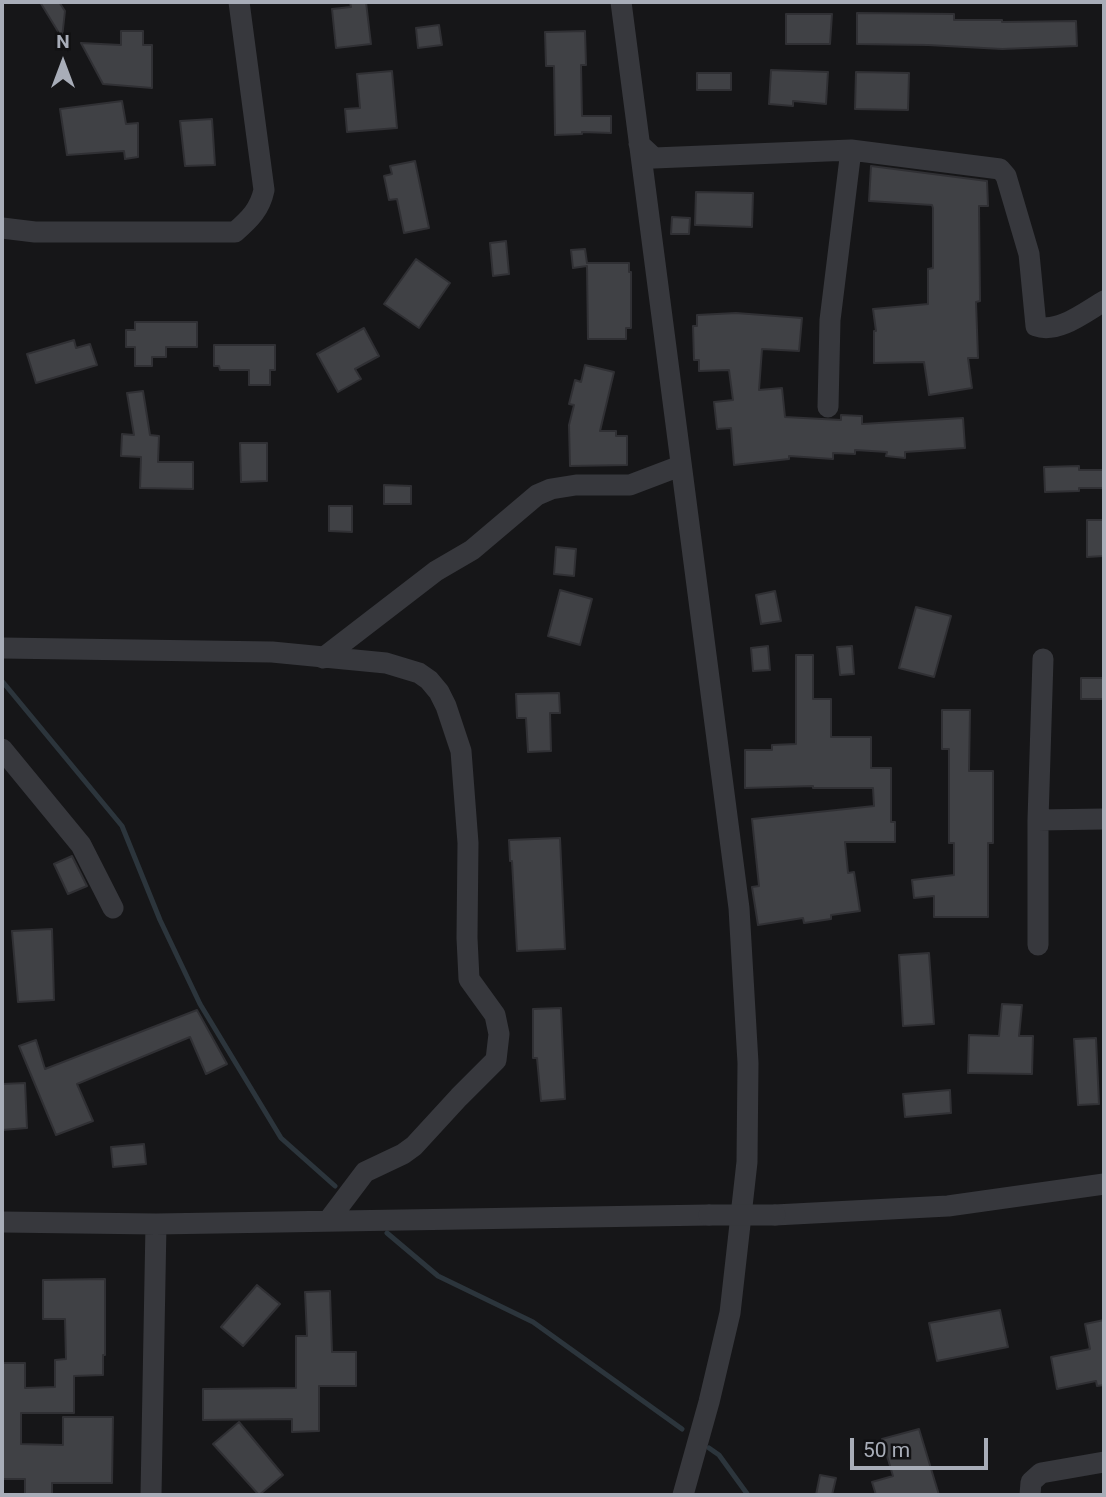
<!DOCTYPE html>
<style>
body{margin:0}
#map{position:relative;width:1106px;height:1497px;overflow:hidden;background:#161618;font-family:Roboto,sans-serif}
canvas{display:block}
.frame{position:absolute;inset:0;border:4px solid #a8adb8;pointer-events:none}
.north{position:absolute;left:28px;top:28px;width:70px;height:70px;-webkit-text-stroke:5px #111113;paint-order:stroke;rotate:0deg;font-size:19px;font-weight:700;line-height:28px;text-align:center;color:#a8adb8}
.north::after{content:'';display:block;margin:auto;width:24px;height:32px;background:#a8adb8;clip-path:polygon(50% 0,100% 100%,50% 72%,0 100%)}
.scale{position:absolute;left:850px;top:1438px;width:138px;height:32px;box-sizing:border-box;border:4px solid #a8adb8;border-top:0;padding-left:9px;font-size:21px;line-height:24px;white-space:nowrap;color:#a8adb8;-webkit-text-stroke:5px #111113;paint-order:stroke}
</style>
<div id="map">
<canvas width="1106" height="1497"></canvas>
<div class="frame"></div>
<div class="north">N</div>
<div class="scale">50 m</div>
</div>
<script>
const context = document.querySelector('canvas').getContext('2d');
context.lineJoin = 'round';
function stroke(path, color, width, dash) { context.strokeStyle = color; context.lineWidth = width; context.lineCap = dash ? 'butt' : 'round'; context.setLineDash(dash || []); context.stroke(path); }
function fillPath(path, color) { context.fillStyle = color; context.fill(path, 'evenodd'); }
stroke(new Path2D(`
 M 2,681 L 122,826 L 160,920 L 200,1004 L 281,1138 L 335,1186
 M 387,1233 L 438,1276 L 533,1322 L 682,1429
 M 709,1448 L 719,1455 L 748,1495`), '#2c353c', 5);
const building = new Path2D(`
 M 40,2 L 59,2 L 65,11 L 62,38 Z
 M 350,2 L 366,2 L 371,44 L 336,48 L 332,9 L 351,7 Z
 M 857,13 L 954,14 L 954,20 L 1002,20 L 1002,22 L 1076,21 L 1077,46 L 1002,49 L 928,45 L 857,44 Z
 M 786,14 L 832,14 L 830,44 L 786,44 Z
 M 439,25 L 442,45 L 418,48 L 416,28 Z
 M 121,31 L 143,31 L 143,45 L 152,45 L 152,88 L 103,84 L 81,43 L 121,45 Z
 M 585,31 L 586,65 L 581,65 L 582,116 L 611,116 L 611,133 L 582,132 L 582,134 L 555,135 L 554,66 L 546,66 L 545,32 Z
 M 771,70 L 828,72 L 826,104 L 793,101 L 793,106 L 769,104 Z
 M 392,71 L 397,128 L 347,132 L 345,109 L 360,108 L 357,74 Z
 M 856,72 L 909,73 L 908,110 L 855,109 Z
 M 697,73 L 731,73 L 731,90 L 697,90 Z
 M 122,101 L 126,124 L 138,123 L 138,157 L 125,159 L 124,151 L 67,155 L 60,109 Z
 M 212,119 L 215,165 L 185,166 L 180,121 Z
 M 415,161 L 429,228 L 404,233 L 397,199 L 389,200 L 384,176 L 392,174 L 390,166 Z
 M 871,166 L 987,181 L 988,206 L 979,206 L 980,301 L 976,302 L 978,358 L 968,358 L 972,388 L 929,395 L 924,362 L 874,363 L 874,331 L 876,331 L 873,309 L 928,304 L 928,269 L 933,268 L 933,208 L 932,205 L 869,201 Z
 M 696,192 L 753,193 L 752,227 L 695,225 Z
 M 672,217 L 690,218 L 689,234 L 671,234 Z
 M 506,241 L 509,274 L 493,276 L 490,243 Z
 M 585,249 L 587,263 L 629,263 L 629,272 L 631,272 L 631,328 L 626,328 L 626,339 L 588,339 L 587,266 L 573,268 L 571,250 Z
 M 416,259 L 450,283 L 419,328 L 384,304 Z
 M 736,313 L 802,318 L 799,351 L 762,349 L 759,390 L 782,388 L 785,417 L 841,420 L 841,415 L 862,416 L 862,424 L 963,418 L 965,448 L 905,452 L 905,458 L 886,456 L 887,452 L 855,450 L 855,454 L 833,453 L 833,459 L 789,456 L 789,459 L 734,465 L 731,428 L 717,429 L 714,402 L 733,400 L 729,370 L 699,371 L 699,360 L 694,360 L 693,326 L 697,326 L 697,315 Z
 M 135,322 L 197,322 L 197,347 L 166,347 L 166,357 L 152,357 L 152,366 L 135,366 L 135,347 L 126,347 L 126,330 L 135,330 Z
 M 364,328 L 379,356 L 355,369 L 361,379 L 338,392 L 317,354 Z
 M 74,340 L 76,348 L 90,344 L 97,365 L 36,383 L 27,354 Z
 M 214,345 L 275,345 L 275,370 L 270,370 L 270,385 L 249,385 L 249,370 L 220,370 L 219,366 L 214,366 Z
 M 585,365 L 614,372 L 600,431 L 616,431 L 616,436 L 627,436 L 627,465 L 570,466 L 569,425 L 574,405 L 569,404 L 575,380 L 581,382 Z
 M 143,391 L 150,435 L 159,436 L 158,462 L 193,462 L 193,489 L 140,488 L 141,457 L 121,456 L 122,434 L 134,435 L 127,393 Z
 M 240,443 L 267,443 L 267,481 L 241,482 Z
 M 1079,466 L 1079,470 L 1104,470 L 1104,488 L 1079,488 L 1079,491 L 1045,492 L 1044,467 Z
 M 384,485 L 411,486 L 411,504 L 384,504 Z
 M 329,506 L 352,506 L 352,532 L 329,531 Z
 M 1087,520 L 1104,520 L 1104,556 L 1087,557 Z
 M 556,547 L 576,549 L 574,576 L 554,574 Z
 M 560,590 L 592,599 L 580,645 L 548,636 Z
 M 775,591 L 781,621 L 761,624 L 756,595 Z
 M 916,607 L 951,616 L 934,677 L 899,668 Z
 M 768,646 L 770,670 L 753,671 L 751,648 Z
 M 852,646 L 854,674 L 840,675 L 837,647 Z
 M 796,655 L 813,655 L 813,699 L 831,699 L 831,737 L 871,737 L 871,768 L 891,768 L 891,822 L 895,822 L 895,842 L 845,842 L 848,873 L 854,872 L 860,911 L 831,915 L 831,919 L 804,923 L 803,918 L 758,925 L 752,887 L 759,886 L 752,819 L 874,806 L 873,788 L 813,788 L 813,786 L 745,788 L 745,750 L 772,750 L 772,745 L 796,744 Z
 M 1081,678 L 1104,678 L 1104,699 L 1081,699 Z
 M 559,693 L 560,713 L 550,713 L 551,751 L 528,752 L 526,718 L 517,718 L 516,694 Z
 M 942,710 L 970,710 L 969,771 L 993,771 L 993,843 L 988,843 L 988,917 L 934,917 L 934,896 L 914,898 L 912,880 L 954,875 L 954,843 L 949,843 L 949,749 L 942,749 Z
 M 560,838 L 565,949 L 517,951 L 512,861 L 510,861 L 509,840 Z
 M 72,856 L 87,886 L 68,894 L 54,864 Z
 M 52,929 L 54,1000 L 18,1002 L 12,931 Z
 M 929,953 L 934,1024 L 903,1026 L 899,955 Z
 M 1002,1004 L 1022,1005 L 1019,1036 L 1033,1036 L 1032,1074 L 968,1073 L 969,1035 L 999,1036 Z
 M 561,1008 L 565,1099 L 541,1101 L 537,1058 L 533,1058 L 533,1009 Z
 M 197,1010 L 227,1064 L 206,1074 L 190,1037 L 77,1084 L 93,1121 L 56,1135 L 19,1046 L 36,1040 L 45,1069 Z
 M 1096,1038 L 1099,1104 L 1078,1105 L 1074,1039 Z
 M 25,1083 L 27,1128 L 2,1130 L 2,1084 Z
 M 950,1090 L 951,1113 L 905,1117 L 903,1094 Z
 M 144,1144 L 146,1164 L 113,1167 L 111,1147 Z
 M 105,1279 L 105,1355 L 103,1355 L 103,1375 L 74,1376 L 74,1413 L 21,1413 L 21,1444 L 63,1445 L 63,1417 L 113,1417 L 112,1483 L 52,1483 L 52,1495 L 25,1495 L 25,1479 L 2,1479 L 2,1363 L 25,1363 L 25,1388 L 55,1387 L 55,1360 L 66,1359 L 65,1319 L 43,1319 L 43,1280 Z
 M 257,1285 L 280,1304 L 243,1346 L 221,1327 Z
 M 330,1291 L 332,1352 L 356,1352 L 356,1386 L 319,1386 L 319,1431 L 292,1432 L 292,1419 L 203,1420 L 203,1389 L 296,1388 L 296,1336 L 307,1336 L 305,1292 Z
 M 1000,1310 L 1008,1347 L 937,1361 L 929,1323 Z
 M 1104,1320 L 1104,1385 L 1097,1386 L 1096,1381 L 1057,1389 L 1051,1357 L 1090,1349 L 1085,1324 Z
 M 239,1422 L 283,1475 L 259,1495 L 213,1444 Z
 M 919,1429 L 939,1495 L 876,1495 L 872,1482 L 893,1476 L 882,1439 Z
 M 820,1475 L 836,1478 L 832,1495 L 816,1495 Z`);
fillPath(building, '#404145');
stroke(building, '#303034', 2);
stroke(new Path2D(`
 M 621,2 L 739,908 L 748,1063 L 747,1162 L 730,1313 L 709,1402 L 683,1495
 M 639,144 L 654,158 L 851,150 L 1000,169 L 1006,176 L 1029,254 L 1036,326 C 1058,334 1085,312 1104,301
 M 2,228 L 35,232 L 235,232 C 250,219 260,209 264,190 L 239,2
 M 828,407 L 830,320 L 851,150
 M 2,648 L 272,652 L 386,663 L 419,673 L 429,680 L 439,692 L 446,706 L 461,751 L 468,843 L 467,938 L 469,979 L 495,1015 L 499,1034 L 496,1060 L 459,1097 L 414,1146 L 403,1154 L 365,1172 L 328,1221
 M 323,658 L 436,571 L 472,550 L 537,495 L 551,489 L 576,485 L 630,485 L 680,466
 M 2,749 L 81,845 L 113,908
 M 1038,820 L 1104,819
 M 1038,945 L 1038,820 L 1043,659
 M 775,1215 L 948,1206 L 1104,1184
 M 2,1222 L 156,1224 L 709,1215
 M 151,1495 L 156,1224
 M 1030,1495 L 1031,1482 L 1041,1473 L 1104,1462`), '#37383d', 21);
stroke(new Path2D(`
 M 709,1215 L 775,1215`), '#37383d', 21);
</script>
